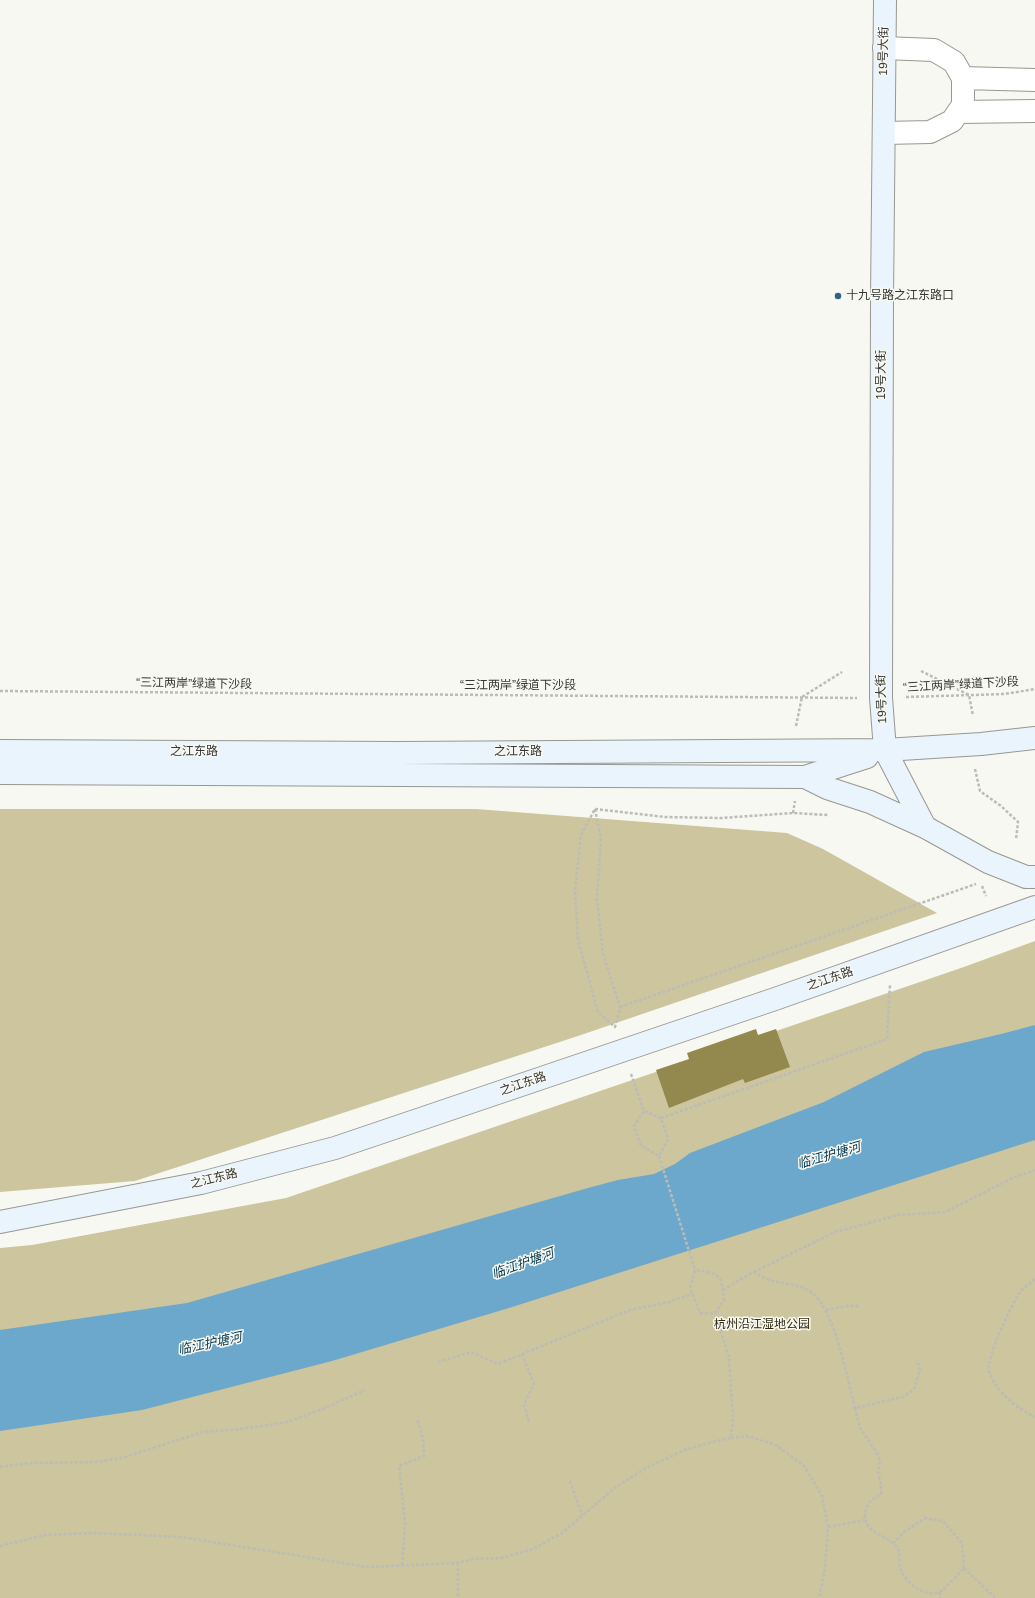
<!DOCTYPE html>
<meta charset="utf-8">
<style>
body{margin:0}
canvas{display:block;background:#f8f8f2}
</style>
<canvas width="1035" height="1598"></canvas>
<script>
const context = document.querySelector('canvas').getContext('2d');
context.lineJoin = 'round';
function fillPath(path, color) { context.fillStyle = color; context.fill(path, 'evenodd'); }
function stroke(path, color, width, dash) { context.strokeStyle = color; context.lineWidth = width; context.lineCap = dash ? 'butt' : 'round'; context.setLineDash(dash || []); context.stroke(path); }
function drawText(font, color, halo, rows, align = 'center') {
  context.font = font + ' Arial,"Noto Sans SC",sans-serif'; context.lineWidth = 3; context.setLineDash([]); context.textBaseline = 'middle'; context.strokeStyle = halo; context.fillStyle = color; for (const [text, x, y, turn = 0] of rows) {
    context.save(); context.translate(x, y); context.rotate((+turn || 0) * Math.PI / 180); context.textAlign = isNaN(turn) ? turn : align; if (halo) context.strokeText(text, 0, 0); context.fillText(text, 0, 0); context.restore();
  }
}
fillPath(new Path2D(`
 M 0,809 L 476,809 L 787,833 L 823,849 L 937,913 L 581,1035 L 135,1181 L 0,1192 Z
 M 1035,941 L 1035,1598 L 0,1598 L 0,1248 L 32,1245 L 286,1198 L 961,968 Z`), '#ccc59e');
fillPath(new Path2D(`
 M 1035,1025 L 1035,1140 L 509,1308 L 332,1361 L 142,1410 L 0,1431 L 0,1330 L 187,1303 L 588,1188 L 618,1180 L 654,1174 L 675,1164 L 690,1153 L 824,1102 L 924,1052 L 1001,1034 Z`), '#6ca8cb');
fillPath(new Path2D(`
 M 756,1029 L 758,1035 L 776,1029 L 790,1067 L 745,1083 L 743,1079 L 669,1108 L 656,1070 L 689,1059 L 687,1053 Z`), '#93884d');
const street = new Path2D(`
 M 963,78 L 1035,80
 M 958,112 L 1035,111
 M 884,133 L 930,132 L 952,121 L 963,105 L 963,78 L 954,62 L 934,50 L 884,48`);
const secondary = new Path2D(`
 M 885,0 L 882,299 L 881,698 L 885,750 L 925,827
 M 0,751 L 399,753 L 885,750 L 981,744 L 1035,738
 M 0,773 L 805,777 L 867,757
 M 805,777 L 827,788 L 870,802 L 925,827 L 988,862 L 1026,877 L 1035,877
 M 0,1222 L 201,1183 L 335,1148 L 775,999 L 1035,907`);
stroke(street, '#989792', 24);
stroke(secondary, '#989792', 24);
stroke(new Path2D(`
 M 921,671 L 969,695 L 973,716
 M 0,691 L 857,698
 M 906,697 L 1005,694 L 1035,689
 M 796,726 L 802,697 L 842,672
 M 975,769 L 980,791 L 1001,806 L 1018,822 L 1016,840
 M 595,809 L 601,839 L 597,898 L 603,954 L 620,1007 L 615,1027 L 598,1012 L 578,940 L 575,892 L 581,835 Z
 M 595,809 L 665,817 L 721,818 L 793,813 L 828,815
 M 793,813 L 795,801
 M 982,886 L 986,896
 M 620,1007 L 976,884
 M 631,1074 L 644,1111 L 634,1126 L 641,1146 L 659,1156 L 668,1139 L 661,1118 L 644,1111
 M 661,1118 L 887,1039 L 890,985
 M 659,1156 L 695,1270 L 690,1288 L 700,1313 L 715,1313 L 724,1300 C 722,1275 720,1274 695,1270
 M 754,1272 L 835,1232 L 899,1215 L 945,1212 L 1015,1177 L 1035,1170
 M 1035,1279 C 1031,1283 1025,1287 1021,1291 C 1013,1301 986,1358 989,1370 C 994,1391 1017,1408 1035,1417
 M 723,1290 L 753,1272 C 758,1274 762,1277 767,1279 C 782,1285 796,1282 811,1292 C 835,1309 847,1379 855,1408 L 903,1397 L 914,1389 L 920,1369 L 917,1360
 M 826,1310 L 847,1306 L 860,1306
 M 522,1354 L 534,1384 L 524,1404 L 529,1422
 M 438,1362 L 471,1352 L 498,1364 L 630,1310 L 669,1302 L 692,1294
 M 855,1408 L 860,1428 L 877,1453 L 880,1461 L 878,1472 L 881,1485 L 881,1494 C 872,1499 865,1505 865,1515 C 865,1536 889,1534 898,1549 C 901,1555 898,1563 901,1570 C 906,1583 924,1598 940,1592 C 945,1589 959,1573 964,1568 L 962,1543 L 943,1521 L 925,1518 L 904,1532 L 894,1543
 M 731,1438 L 747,1436 L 776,1445 L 804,1466 L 822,1496 L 828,1527 L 825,1568 L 819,1598
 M 0,1467 L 30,1463 L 96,1462 L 122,1458 L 203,1432 L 241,1429 L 288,1422 L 322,1409 L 365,1390
 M 570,1481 L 582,1515
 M 828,1527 L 865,1520
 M 0,1546 L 45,1535 L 95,1533 L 181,1537 L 368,1567 L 458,1563 L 474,1559 L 501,1558 L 533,1549 L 562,1533 L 616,1487 L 648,1467 L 685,1450 L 712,1442 L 731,1438 L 733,1419 L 729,1357 L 715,1313
 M 458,1563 L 458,1598
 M 402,1565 L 405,1523 L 399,1466 L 424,1456 L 423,1439 L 417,1419
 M 964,1568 L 995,1598
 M 940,1592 L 940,1598`), '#bcbcb7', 2.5, [3, 2]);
stroke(street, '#fff', 22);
stroke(secondary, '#e9f4fc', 22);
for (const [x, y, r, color] of [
 [838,296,4,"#2f6380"]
]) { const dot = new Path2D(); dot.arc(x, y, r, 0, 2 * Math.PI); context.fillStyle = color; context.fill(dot); stroke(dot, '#f8f8f2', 1.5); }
drawText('12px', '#363634', '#f8f8f2', [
 ["19号大街",884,51,-89],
 ["19号大街",882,375,-90],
 ["“三江两岸”绿道下沙段",194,684,1],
 ["“三江两岸”绿道下沙段",961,685,-3],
 ["“三江两岸”绿道下沙段",518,686],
 ["19号大街",882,699,-92],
 ["之江东路",194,752],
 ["之江东路",518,752],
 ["之江东路",830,979,-19],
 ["之江东路",523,1084,-19],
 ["之江东路",214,1179,-14]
]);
drawText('12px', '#363634', '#f8f8f2', [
 ["十九号路之江东路口",846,296]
], 'left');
drawText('12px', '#302b0f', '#f8f8f2', [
 ["杭州沿江湿地公园",762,1325]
]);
drawText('italic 13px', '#033850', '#f8f8f2', [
 ["临江护塘河",829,1156,-16],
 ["临江护塘河",523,1264,-20],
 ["临江护塘河",210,1344,-12]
]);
</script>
